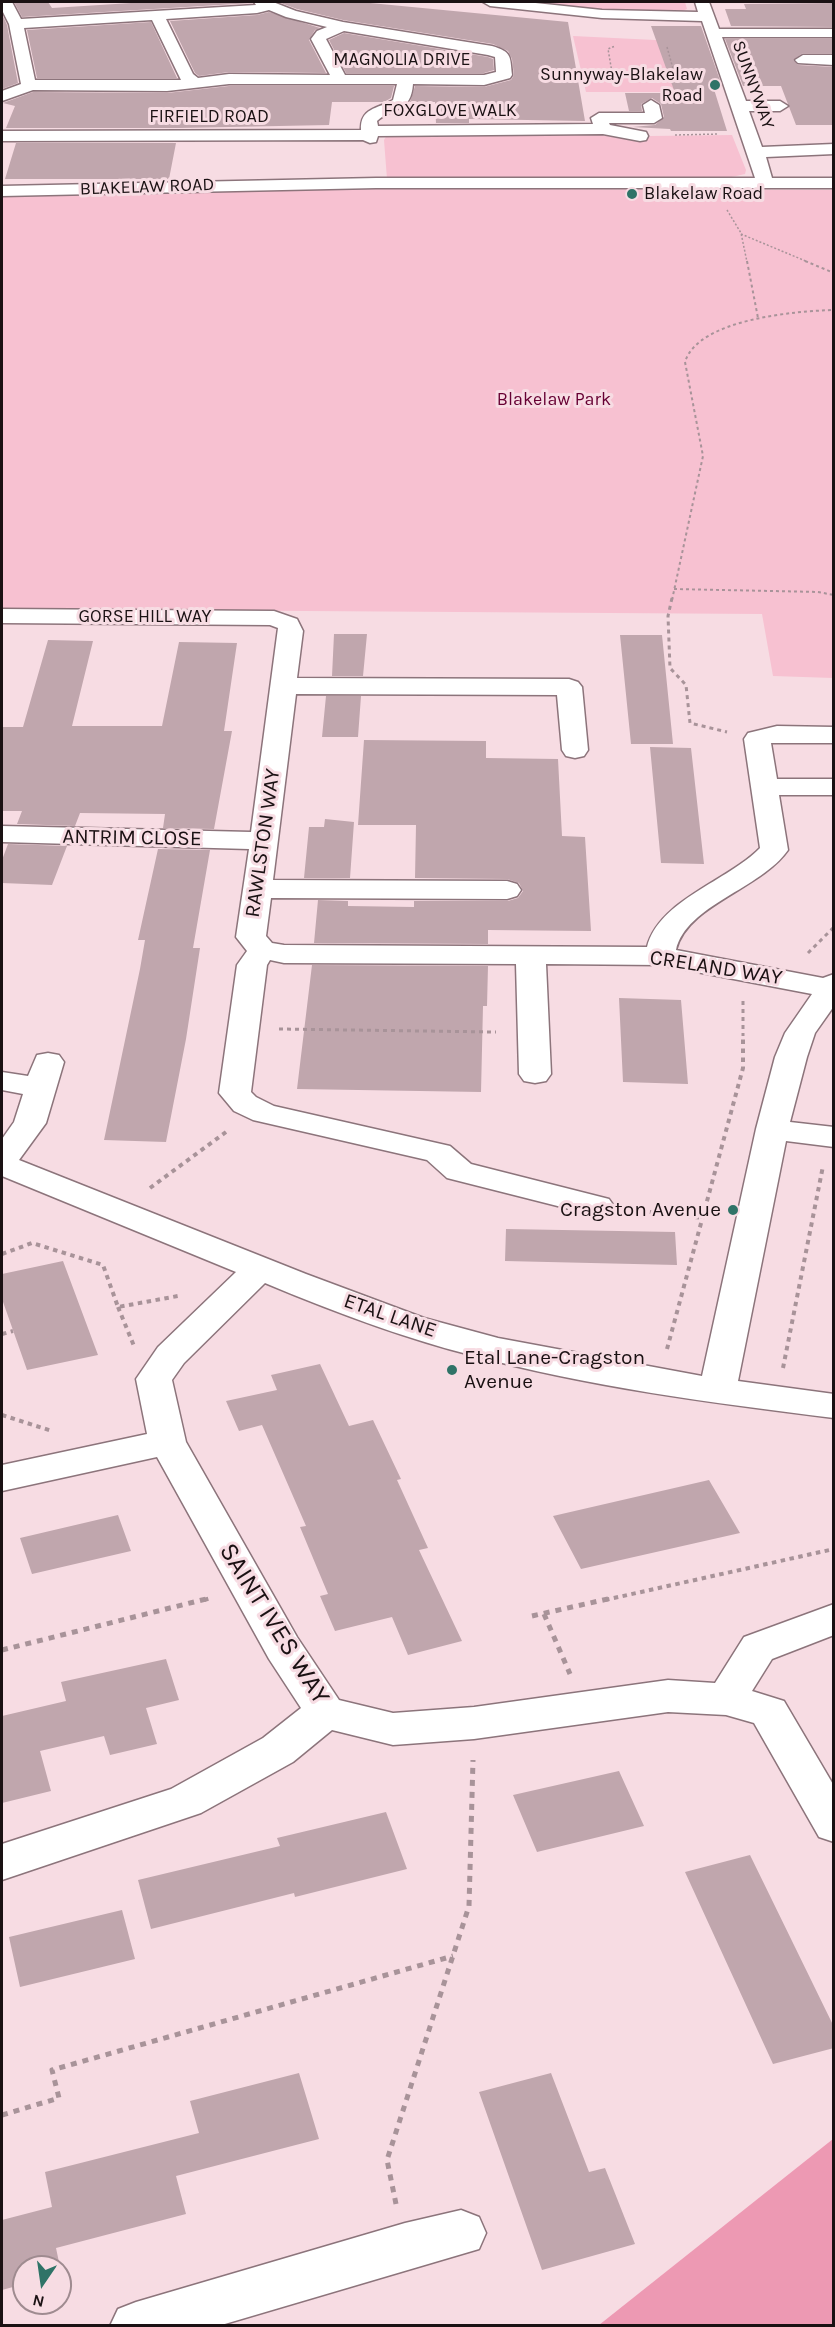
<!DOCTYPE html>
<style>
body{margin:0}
#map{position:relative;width:835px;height:2327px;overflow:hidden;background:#f7dce3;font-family:Karla,sans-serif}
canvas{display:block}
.frame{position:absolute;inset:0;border:3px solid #1a1113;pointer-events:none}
.north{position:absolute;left:12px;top:2255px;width:60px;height:60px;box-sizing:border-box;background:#f7dce3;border:2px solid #9f8b90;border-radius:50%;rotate:193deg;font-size:16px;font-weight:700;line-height:24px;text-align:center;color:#1a1113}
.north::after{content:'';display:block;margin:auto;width:21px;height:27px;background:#2f7367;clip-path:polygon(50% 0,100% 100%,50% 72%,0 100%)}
</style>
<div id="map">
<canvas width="835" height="2327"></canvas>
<div class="frame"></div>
<div class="north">N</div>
</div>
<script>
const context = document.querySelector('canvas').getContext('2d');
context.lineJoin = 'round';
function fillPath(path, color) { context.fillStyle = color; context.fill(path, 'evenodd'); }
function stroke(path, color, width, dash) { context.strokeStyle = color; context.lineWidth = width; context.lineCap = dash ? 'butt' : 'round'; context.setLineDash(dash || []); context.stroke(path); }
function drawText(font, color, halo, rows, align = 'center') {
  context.font = font + ' Karla,sans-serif'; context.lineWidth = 6; context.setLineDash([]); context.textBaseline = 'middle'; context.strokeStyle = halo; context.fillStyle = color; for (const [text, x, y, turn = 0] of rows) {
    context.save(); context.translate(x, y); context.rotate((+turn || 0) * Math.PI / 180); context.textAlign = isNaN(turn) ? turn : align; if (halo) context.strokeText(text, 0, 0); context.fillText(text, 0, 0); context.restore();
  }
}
fillPath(new Path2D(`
 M 544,2 L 685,2 L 687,9 L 680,12 L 601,10 L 538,4 Z
 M 573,36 L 696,42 L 702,51 L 716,92 L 586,92 Z
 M 531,133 L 596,134 L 639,142 L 650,136 L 732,135 L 746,170 L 745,174 L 723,179 L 387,179 L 384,140 L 387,135 L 527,135 Z
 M 211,188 L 833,190 L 833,678 L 773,676 L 762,614 L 2,609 L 2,196 Z`), '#f7c1d1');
fillPath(new Path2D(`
 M 833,2139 L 833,2325 L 599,2325 Z`), '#ed99b3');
fillPath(new Path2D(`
 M 14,2 L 48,2 L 52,8 L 147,2 L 252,3 L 22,17 Z
 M 278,2 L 360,2 L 568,22 L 585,121 L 469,119 L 469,123 L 436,123 L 435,102 L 410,102 L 415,86 L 484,87 L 511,80 L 514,75 L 512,59 L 508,51 L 493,44 L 343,20 L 297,9 Z
 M 834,3 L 834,27 L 720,26 L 731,26 L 725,9 L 746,9 L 744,4 Z
 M 269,12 L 320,28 L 315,30 L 309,40 L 326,73 L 229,72 L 199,76 L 195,73 L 170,21 L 257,15 Z
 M 2,14 L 7,25 L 18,83 L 2,89 Z
 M 151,22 L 177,78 L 37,78 L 27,30 Z
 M 651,26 L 701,26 L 722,86 L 713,86 L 727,131 L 671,131 L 670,129 L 632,127 L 655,125 L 664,117 L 661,104 L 652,98 L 641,104 L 642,111 L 629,111 L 625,93 L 675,93 Z
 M 344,33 L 488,57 L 493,59 L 494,70 L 484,73 L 346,73 L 329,40 Z
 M 725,39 L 834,39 L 834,53 L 803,53 L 793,60 L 798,65 L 834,67 L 834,125 L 796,125 L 781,86 L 743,86 Z
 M 229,86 L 394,86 L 391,98 L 384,102 L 332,102 L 329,125 L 179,128 L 6,128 L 15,106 L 3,103 L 33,92 L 167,93 Z
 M 16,143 L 176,143 L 169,179 L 5,179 Z
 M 334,634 L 367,634 L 363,676 L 332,676 Z
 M 620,635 L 662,635 L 673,744 L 631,744 Z
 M 48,640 L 93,641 L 72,726 L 162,726 L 179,642 L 237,643 L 224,731 L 232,731 L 214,829 L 163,828 L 165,814 L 80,813 L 75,826 L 17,824 L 22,811 L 2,811 L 2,727 L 23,727 Z
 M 326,696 L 361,696 L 358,737 L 322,737 Z
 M 364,740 L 486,741 L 486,758 L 558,759 L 562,836 L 585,837 L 591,931 L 488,930 L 488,944 L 314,943 L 318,900 L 348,901 L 348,906 L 414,907 L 414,901 L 508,901 L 518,898 L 523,891 L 519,883 L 507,879 L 415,878 L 416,825 L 358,825 Z
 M 650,747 L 691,748 L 704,864 L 661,863 Z
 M 325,819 L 354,822 L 350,878 L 304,878 L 309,827 L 324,827 Z
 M 8,844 L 67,846 L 52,885 L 2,883 L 2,860 Z
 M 158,849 L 210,850 L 193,948 L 200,948 L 186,1039 L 166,1142 L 104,1140 L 140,969 L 145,940 L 138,940 Z
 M 312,965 L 488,966 L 487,1006 L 483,1006 L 481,1092 L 297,1089 Z
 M 619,998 L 681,1000 L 688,1084 L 623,1082 Z
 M 506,1229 L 675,1232 L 677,1265 L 505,1261 Z
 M 63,1261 L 98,1355 L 27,1370 L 2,1299 L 2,1274 Z
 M 320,1364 L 349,1426 L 373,1420 L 401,1479 L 397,1480 L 428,1548 L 419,1550 L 462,1641 L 408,1655 L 392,1617 L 335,1631 L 320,1596 L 328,1594 L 300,1527 L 306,1526 L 262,1425 L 239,1431 L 226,1401 L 277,1390 L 271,1375 Z
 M 709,1480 L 740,1533 L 581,1569 L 553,1516 Z
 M 118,1515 L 131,1551 L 32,1574 L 20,1538 Z
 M 166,1659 L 179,1700 L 146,1708 L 157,1744 L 110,1755 L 104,1736 L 40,1751 L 51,1791 L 2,1803 L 2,1716 L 66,1701 L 61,1682 Z
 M 619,1771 L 644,1826 L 537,1852 L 513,1795 Z
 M 386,1812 L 407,1869 L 295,1897 L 294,1893 L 151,1929 L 138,1880 L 280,1846 L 277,1838 Z
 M 750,1855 L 834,2027 L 834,2048 L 773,2064 L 685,1872 Z
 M 122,1910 L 135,1959 L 20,1987 L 9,1937 Z
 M 299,2073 L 319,2139 L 176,2176 L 186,2214 L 56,2248 L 60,2267 L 24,2267 L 24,2284 L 2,2290 L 2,2220 L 52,2207 L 45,2172 L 199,2133 L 190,2101 Z
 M 551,2073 L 589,2172 L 605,2168 L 635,2244 L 542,2270 L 479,2092 Z`), '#c0a6ad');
const minor = new Path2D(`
 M 2,2 L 12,2 L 21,19 L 256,5 L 254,2 L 273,2 L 296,11 L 343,22 L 492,46 C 512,52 510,56 512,75 L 510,78 L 484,85 L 413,84 C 411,113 393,106 377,121 L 378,126 L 593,124 L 591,118 L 599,113 L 645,113 L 643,105 L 651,100 L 659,105 L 662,118 L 654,123 L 609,123 L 610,125 L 646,132 L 648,136 L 646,140 L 640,141 L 603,134 L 378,136 L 376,142 L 370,143 L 363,140 L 2,141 L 2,131 L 361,130 C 360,108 377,109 393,100 L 397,84 L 229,84 L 167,91 L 33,90 L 2,101 L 2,91 L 21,84 L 9,24 L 2,10 ZM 269,10 L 286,17 L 327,27 L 317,31 L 311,39 L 330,75 L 229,74 L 198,78 L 193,74 L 166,19 L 257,13 ZM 152,20 L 181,80 L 35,80 L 24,28 ZM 344,31 L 488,55 L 495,57 L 496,72 L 484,75 L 345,75 L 326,39 Z
 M 483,2 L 526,2 L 602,10 L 698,12 L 695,2 L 709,2 L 719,29 L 834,29 L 834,37 L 722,37 L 746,101 L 780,101 L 788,106 L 780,111 L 749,111 L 762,147 L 834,144 L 834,154 L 766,157 L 772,178 L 834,178 L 834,188 L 376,188 L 2,196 L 2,186 L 376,178 L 755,178 L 702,21 L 602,18 L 490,6 Z
 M 803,55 L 834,55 L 834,65 L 798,63 L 795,60 Z
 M 2,609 L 274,611 L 297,619 L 303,631 L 297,678 L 569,679 L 578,682 L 582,687 L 588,750 L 584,756 L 575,758 L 566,756 L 562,750 L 557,695 L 296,694 L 273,880 L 507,881 L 517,884 L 521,890 L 517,896 L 507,899 L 271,898 L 266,936 L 272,943 L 284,945 L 647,947 C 659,900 728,881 760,848 L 744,739 L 748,733 L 777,726 L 834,727 L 834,743 L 771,743 L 777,779 L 834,779 L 834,795 L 779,795 L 788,850 C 761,889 686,905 676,950 L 823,978 L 834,974 L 834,1006 L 815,1033 L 807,1057 L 790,1122 L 834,1127 L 834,1147 L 786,1141 L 738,1381 L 834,1394 L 834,1418 C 712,1403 590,1387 471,1355 C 400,1337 332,1311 265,1283 L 184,1363 L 172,1380 L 186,1442 L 297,1637 L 339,1700 L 393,1713 L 474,1707 L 668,1680 L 715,1683 L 744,1637 L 834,1604 L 834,1635 L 772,1659 L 752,1691 L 784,1701 L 834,1786 L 834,1842 L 819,1837 L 754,1723 L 726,1715 L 668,1712 L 474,1739 L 393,1745 L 332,1730 L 293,1762 L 201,1813 L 2,1880 L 2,1844 L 171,1789 L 263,1738 L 301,1708 L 269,1659 L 157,1457 L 2,1491 L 2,1465 L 147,1434 L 136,1379 L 158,1347 L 236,1272 L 2,1176 L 2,1139 L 14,1122 L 23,1094 L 2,1090 L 2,1072 L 28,1076 L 37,1055 L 48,1053 L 59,1055 L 64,1062 L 46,1123 L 19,1160 L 306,1274 L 424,1318 L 498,1338 L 702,1376 L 756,1129 L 775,1057 L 785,1033 L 812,994 L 660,965 L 546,964 L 551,1074 L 546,1081 L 535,1083 L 524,1081 L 519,1074 L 516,964 L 284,963 L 270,960 L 267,965 L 251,1092 L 256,1097 L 274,1106 L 450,1146 L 471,1164 L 609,1199 L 614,1206 L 609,1213 L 597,1216 L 447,1178 L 427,1160 L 253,1120 L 234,1111 L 219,1093 L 237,965 L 247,951 L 236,937 L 249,849 L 2,842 L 2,826 L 251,832 L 278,628 L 270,625 L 2,623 Z
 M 461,2210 L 479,2217 L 486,2233 L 479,2249 L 218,2326 L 110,2326 L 118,2309 L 136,2302 L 405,2223 Z`);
stroke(minor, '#8c747b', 3);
stroke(new Path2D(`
 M 667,47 L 677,83
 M 614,84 L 608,49 L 615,46
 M 675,135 L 719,134
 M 727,210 L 741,233 L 747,262
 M 741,234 L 808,262`), '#a89399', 1.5, [2, 2]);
stroke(new Path2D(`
 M 747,261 L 758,318
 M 805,261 L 834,273
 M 674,589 L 818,592 L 834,595
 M 672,600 L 703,456 L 685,362 C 698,319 796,311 834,310`), '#a89399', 2, [3, 3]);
stroke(new Path2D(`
 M 672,598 L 668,616 L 670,668 L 686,685 L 690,723 L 727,732
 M 808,953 L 834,927
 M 743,1001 L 743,1036
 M 279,1029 L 496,1032`), '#a89399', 3, [4, 4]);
stroke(new Path2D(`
 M 150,1188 L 226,1132
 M 632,1210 L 703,1218
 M 2,1254 L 32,1243 L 103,1265 L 118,1307 L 178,1296
 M 118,1307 L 134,1346
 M 2,1334 L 13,1331
 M 667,1349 L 743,1068 L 743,1035
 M 783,1368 L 823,1166
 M 2,1415 L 52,1431
 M 204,1600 L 211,1598
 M 605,1600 L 834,1549`), '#a89399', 4, [4.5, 4.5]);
stroke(new Path2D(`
 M 544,1614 L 570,1674
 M 532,1616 L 612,1598
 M 2,1650 L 210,1598
 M 2,2115 L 59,2098 L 52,2070 L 453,1956
 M 396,2204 L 387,2160 L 469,1906 L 473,1760`), '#a89399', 5, [6, 6]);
fillPath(minor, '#fff');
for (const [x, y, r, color] of [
 [715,85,6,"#2f7367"],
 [632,194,6,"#2f7367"],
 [733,1210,6,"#2f7367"],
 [452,1370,6,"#2f7367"]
]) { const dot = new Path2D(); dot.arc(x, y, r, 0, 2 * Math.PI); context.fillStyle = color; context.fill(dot); stroke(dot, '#f7dce3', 2); }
drawText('18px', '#1a1113', '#f7dce3', [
 ["MAGNOLIA DRIVE",402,60],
 ["SUNNYWAY",753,85,70],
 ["FOXGLOVE WALK",450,111],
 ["FIRFIELD ROAD",209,117],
 ["BLAKELAW ROAD",147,187,-2],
 ["GORSE HILL WAY",145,617]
]);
drawText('18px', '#1a1113', '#f7dce3', [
 ["Sunnyway-Blakelaw",703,75],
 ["Road",703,96],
 ["Blakelaw Road",644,194,"left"]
], 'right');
drawText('18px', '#603', '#f7dce3', [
 ["Blakelaw Park",554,400]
]);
drawText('21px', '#1a1113', '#f7dce3', [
 ["ANTRIM CLOSE",132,838,1],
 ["RAWLSTON WAY",263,843,-82],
 ["CRELAND WAY",716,968,9],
 ["ETAL LANE",390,1316,19]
]);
drawText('21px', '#1a1113', '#f7dce3', [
 ["Cragston Avenue",721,1210],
 ["Etal Lane-Cragston",464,1358,"left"],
 ["Avenue",464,1382,"left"]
], 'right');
drawText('26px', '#1a1113', '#f7dce3', [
 ["SAINT IVES WAY",274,1624,58]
]);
</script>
